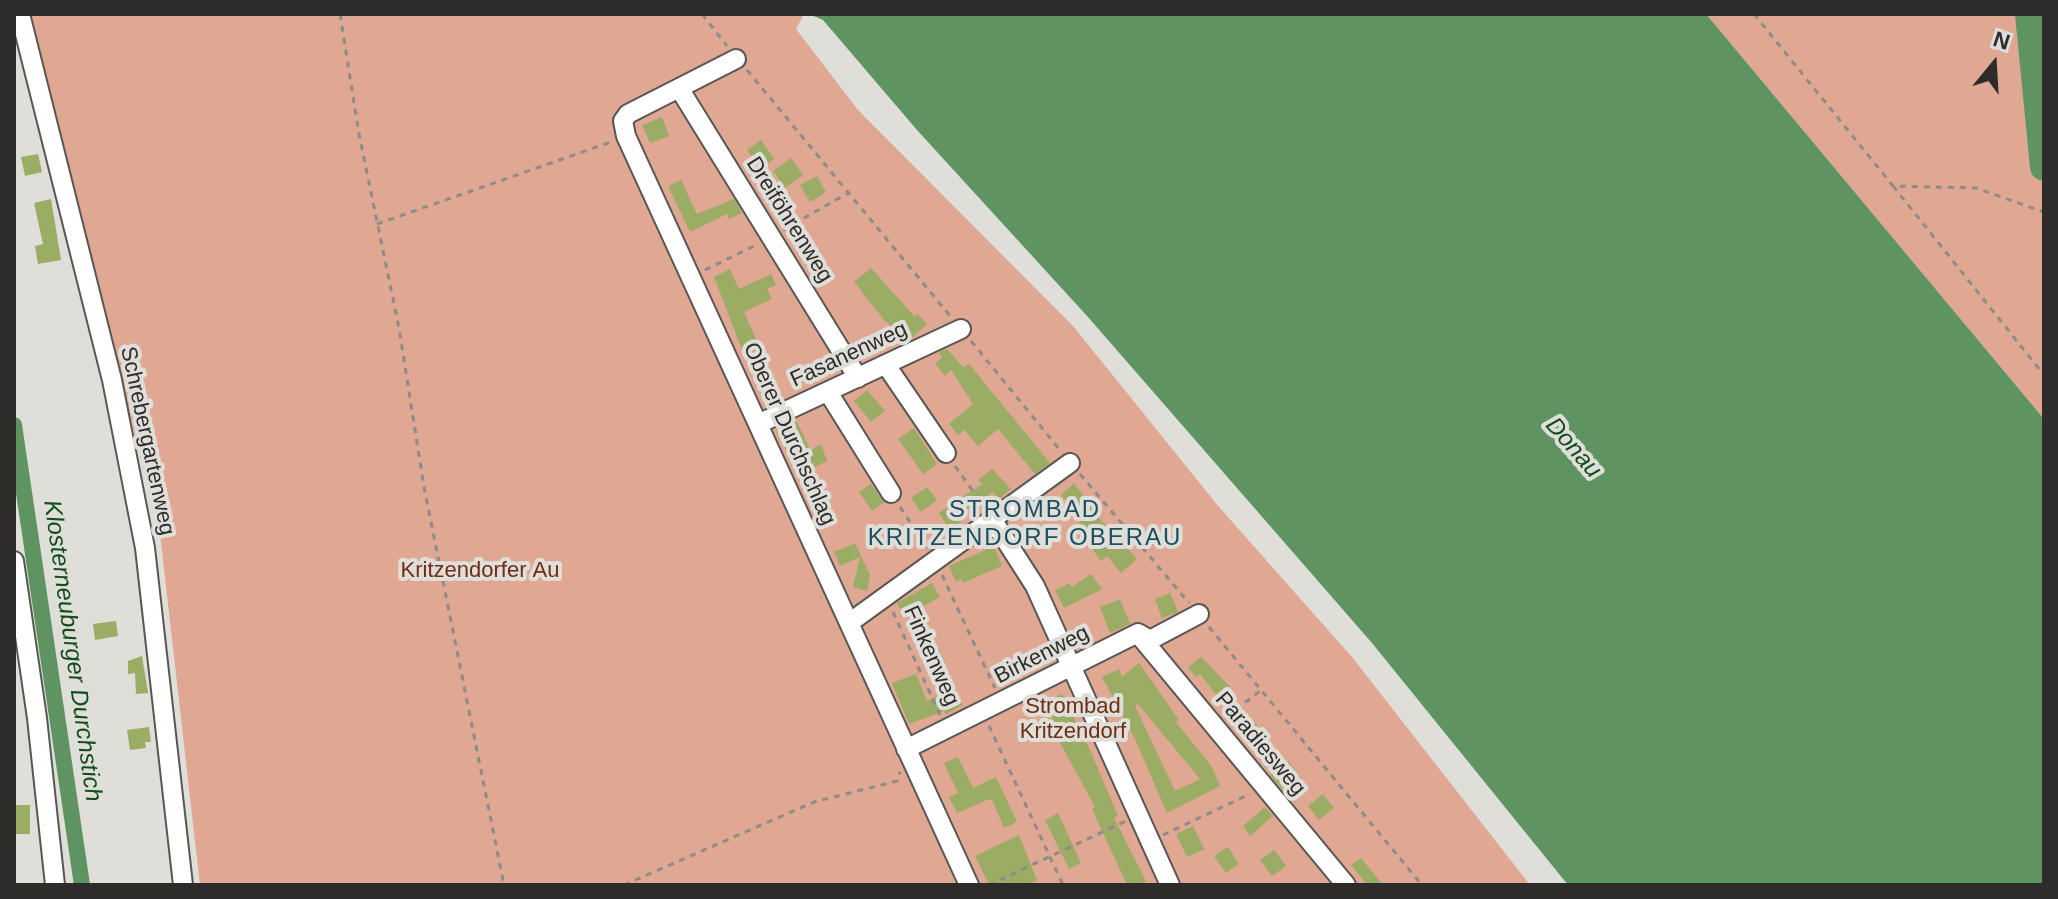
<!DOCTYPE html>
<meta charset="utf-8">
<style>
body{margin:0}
#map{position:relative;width:2058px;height:899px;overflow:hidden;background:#dfded9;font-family:Helvetica,sans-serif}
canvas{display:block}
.frame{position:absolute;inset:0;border:16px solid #2d2c2a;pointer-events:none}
.north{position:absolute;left:1954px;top:24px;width:80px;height:80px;-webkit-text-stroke:6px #dfded9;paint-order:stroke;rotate:18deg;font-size:22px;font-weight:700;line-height:32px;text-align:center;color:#2d2c2a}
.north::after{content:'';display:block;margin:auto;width:28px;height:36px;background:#2d2c2a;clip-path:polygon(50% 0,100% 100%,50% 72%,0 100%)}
</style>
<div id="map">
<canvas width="2058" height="899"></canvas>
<div class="frame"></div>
<div class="north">N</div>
</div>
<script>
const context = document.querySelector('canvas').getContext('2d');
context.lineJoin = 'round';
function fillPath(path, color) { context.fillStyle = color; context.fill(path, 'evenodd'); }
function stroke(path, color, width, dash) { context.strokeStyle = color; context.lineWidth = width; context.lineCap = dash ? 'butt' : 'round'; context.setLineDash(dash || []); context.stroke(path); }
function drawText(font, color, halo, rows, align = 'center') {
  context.font = font + ' Helvetica,sans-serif'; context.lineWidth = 8; context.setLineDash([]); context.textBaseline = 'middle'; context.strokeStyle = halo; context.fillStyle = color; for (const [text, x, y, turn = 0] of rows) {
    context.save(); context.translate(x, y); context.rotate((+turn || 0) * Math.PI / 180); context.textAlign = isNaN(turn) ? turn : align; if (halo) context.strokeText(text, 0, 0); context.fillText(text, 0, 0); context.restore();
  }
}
fillPath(new Path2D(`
 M 27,14 L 804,14 L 796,29 L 858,110 L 1073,326 L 1219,507 L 1352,657 L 1530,885 L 200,885 L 160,534 Z
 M 1706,14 L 2044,14 L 2044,419 L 1724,36 Z`), '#e0a793');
fillPath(new Path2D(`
 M 809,14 L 1706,14 L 2044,419 L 2044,885 L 1568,885 L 1372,643 L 1088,317 L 917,130 L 823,20 Z`), '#5e9461');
stroke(new Path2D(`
 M 14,425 L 82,885`), '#5e9461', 16);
stroke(new Path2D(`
 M 2029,14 L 2044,167`), '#5e9461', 28);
fillPath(new Path2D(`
 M 662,117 L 669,136 L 650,143 L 642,125 Z
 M 761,140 L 774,159 L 761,169 L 747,150 Z
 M 38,154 L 42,172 L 25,176 L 21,157 Z
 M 791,158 L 803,175 L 785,188 L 773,171 Z
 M 817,176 L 826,192 L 810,202 L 800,185 Z
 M 681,180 L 697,214 L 734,199 L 742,213 L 729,219 L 727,214 L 690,232 L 668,186 Z
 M 51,199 L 61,260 L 38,264 L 35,246 L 43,244 L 34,203 Z
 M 871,268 L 914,316 L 917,314 L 927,324 L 908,341 L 885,321 L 854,282 Z
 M 730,269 L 739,289 L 771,274 L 776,285 L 767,289 L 772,299 L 744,312 L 760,348 L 744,355 L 714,277 Z
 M 947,349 L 963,367 L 969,364 L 1050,463 L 1035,474 L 998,429 L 978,446 L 964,430 L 958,435 L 949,424 L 973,404 L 951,370 L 945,376 L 935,364 L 942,357 L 939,352 Z
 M 867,390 L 885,411 L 871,422 L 854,401 Z
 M 797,422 L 809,447 L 811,450 L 821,444 L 827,461 L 799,474 L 776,432 Z
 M 914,428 L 937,464 L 923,474 L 898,439 Z
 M 992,469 L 1011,489 L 999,499 L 993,492 L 957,517 L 961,522 L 950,530 L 939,513 L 982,484 L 978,480 Z
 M 1074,483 L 1100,519 L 1137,559 L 1121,573 L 1107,556 L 1101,561 L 1075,526 L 1082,520 L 1061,495 Z
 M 871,484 L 884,503 L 872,511 L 859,492 Z
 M 927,487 L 937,500 L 921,512 L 911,498 Z
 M 855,543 L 870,575 L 867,591 L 853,587 L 860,557 L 840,566 L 834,552 Z
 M 994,546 L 1002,566 L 963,583 L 961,579 L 956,582 L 949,566 Z
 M 1091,574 L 1102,589 L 1064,608 L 1055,590 L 1070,583 L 1072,587 Z
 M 932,583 L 940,597 L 904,617 L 897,603 Z
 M 1170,593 L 1178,612 L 1162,618 L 1155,599 Z
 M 1120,599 L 1130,624 L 1110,633 L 1100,607 Z
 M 116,621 L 118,636 L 95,640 L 93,624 Z
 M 929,631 L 945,661 L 930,669 L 915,638 Z
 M 142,656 L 148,693 L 136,694 L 135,673 L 128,674 L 128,661 Z
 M 1201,657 L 1230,687 L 1218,697 L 1200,674 L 1196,677 L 1188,667 Z
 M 1139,663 L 1179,720 L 1176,722 L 1212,767 L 1220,786 L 1167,813 L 1135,739 L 1102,677 L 1119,669 L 1122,677 ZM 1138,704 L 1200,779 L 1175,791 L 1135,706 Z
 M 916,674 L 927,701 L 954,687 L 963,705 L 946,714 L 944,711 L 909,724 L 892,683 Z
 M 1062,694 L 1090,750 L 1118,816 L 1114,818 L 1146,881 L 1139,885 L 1127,885 L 1092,809 L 1095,807 L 1057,737 L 1060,736 L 1044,703 Z
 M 1251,718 L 1262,731 L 1247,743 L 1236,730 Z
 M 149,727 L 151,742 L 145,742 L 146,748 L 130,750 L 127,730 Z
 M 958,757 L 973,788 L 996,777 L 1017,822 L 1004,828 L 992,800 L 987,800 L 957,813 L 949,797 L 958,793 L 944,763 Z
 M 1288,761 L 1299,775 L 1282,789 L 1270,775 Z
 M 1323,794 L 1334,808 L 1319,820 L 1308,806 Z
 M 14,805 L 30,805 L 30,834 L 14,834 Z
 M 1265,807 L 1273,816 L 1250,836 L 1243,826 Z
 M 1058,813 L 1081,863 L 1069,869 L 1045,820 Z
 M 1193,826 L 1204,849 L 1187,857 L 1176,834 Z
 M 1019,835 L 1037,880 L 1027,885 L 989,885 L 975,856 Z
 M 1228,847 L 1239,864 L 1226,873 L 1214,856 Z
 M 1274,850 L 1286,866 L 1272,876 L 1260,860 Z
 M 1361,858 L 1383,885 L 1367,885 L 1351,865 Z`), '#9bac65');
const minor = new Path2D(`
 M 20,14 L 112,380 L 145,548 L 183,885
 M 736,59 L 628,114 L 623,121 L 626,136 L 969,885
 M 679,88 L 858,378
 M 886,365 L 946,453
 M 828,392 L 891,493
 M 758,424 L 961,329
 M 992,519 L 1035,586 L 1170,885
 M 14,561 L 37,718 L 55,885
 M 849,623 L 1070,463
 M 1139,635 L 1346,885
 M 906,749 L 1138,633 L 1150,640 L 1199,614`);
stroke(minor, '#585753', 22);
stroke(new Path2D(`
 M 340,14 L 359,134 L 399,328 L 424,487 L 504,885
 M 702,14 L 727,46
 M 1754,14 L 1893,186 L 1976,188 L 2044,212
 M 747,70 L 951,317
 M 1893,186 L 2044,375
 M 377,224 L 611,142
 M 783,230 L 850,192
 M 705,270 L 756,245
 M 971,341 L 1060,450
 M 955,466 L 983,505
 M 1080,474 L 1189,603
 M 900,507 L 927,548
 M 942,575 L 995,688
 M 893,612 L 940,715
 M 1209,627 L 1422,885
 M 1226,717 L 1260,691
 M 989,726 L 1063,885
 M 1163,835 L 1250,794
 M 624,885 L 814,802 L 897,781 L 900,772
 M 989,885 L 1126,821`), '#8d8c88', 3, [6, 6]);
stroke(minor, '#fff', 18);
drawText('22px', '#2d2c2a', '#dfded9', [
 ["Dreiföhrenweg",789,220,58],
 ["Fasanenweg",849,355,-25],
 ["Oberer Durchschlag",789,434,66],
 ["Schrebergartenweg",147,441,78],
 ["Birkenweg",1042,655,-27],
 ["Finkenweg",931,656,66],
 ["Paradiesweg",1260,744,50]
]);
drawText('22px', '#6f2d13', '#dfded9', [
 ["Kritzendorfer Au",480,571],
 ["Strombad",1073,707],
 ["Kritzendorf",1073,732]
]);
drawText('italic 24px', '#104d1a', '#dfded9', [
 ["Donau",1573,448,49],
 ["Klosterneuburger Durchstich",72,651,82]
]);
context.letterSpacing = '2px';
drawText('24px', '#1d4f60', '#dfded9', [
 ["STROMBAD",1025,510],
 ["KRITZENDORF OBERAU",1025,538]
]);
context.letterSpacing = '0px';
</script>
